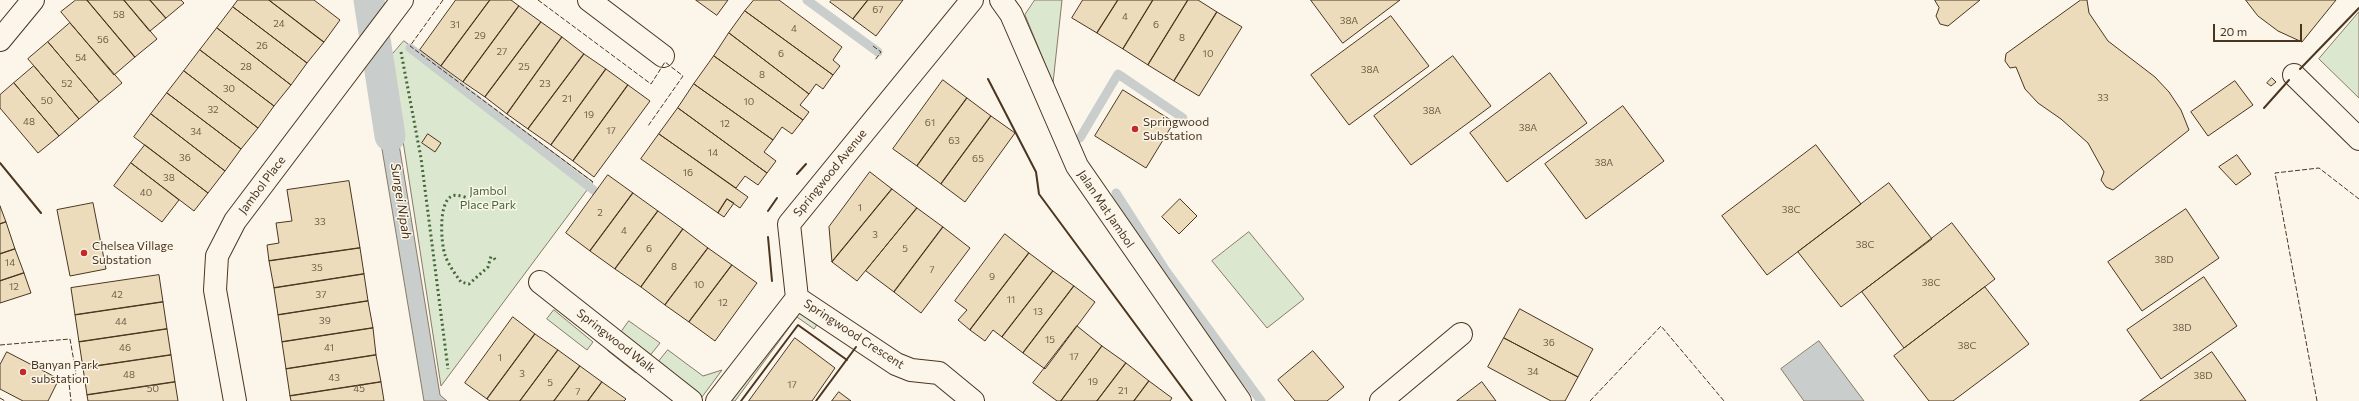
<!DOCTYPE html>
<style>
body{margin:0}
#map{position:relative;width:2359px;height:401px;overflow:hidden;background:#fbf6e9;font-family:Commissioner,sans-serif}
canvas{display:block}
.scale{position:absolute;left:2213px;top:24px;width:89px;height:18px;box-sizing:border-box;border:2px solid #4a3520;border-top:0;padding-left:5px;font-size:12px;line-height:14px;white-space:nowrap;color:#4a3520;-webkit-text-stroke:3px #fbf6e9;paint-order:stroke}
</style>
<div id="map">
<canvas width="2359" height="401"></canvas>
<div class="scale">20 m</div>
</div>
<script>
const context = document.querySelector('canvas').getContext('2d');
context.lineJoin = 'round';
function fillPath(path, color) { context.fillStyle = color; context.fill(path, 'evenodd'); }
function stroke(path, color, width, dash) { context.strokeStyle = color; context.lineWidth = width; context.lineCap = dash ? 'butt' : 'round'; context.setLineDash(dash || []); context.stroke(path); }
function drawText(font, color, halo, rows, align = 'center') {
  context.font = font + ' Commissioner,sans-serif'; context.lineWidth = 3; context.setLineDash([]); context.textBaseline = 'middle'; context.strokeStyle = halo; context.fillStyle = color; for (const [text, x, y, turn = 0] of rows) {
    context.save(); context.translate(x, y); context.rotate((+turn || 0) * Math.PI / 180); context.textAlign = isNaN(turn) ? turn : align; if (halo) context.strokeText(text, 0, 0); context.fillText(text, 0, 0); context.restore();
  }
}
const green = new Path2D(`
 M 1035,0 L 1062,0 L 1053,83 L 1025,15 Z
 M 2359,12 L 2359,98 L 2319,59 Z
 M 404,41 L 593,182 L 441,386 L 390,57 Z
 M 1249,232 L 1304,299 L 1267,328 L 1212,261 Z
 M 795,307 L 818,323 L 814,329 L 797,317 L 735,401 L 725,401 Z
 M 554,310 L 593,342 L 587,350 L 547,319 Z
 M 629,321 L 660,343 L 636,373 L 608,351 Z
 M 668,350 L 703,376 L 722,370 L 699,401 L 652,370 Z`);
fillPath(green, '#dce7d0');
stroke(green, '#887966', 1);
const water = new Path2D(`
 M 357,0 L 370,0 L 359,15 Z
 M 390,89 L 440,395 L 447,401 L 424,401 L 374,101 Z
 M 1819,341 L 1864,401 L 1804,401 L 1781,369 Z`);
fillPath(water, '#c9cecd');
stroke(water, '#887966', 1);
stroke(new Path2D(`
 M 807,0 L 878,52
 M 410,48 L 596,192
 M 1080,138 L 1118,74 L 1183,118
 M 1116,193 L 1166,271 L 1261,401`), '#c9cecd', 9);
stroke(new Path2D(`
 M 369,0 L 390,136`), '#c9cecd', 31);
const building = new Path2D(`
 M 76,0 L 87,0 L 135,57 L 114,75 L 61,12 Z
 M 87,0 L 124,0 L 157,39 L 135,57 Z
 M 124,0 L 150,0 L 166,18 L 150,31 Z
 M 150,0 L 181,0 L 184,3 L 166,18 Z
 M 238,0 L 269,0 L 324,42 L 307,63 L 233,7 Z
 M 269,0 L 314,0 L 340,20 L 324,42 Z
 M 456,0 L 490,0 L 441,66 L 420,50 Z
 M 490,0 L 511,0 L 519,6 L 463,82 L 441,66 Z
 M 696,0 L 728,0 L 717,15 Z
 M 754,0 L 779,0 L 842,47 L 833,60 L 840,66 L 833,75 L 745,11 Z
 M 832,0 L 868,0 L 853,19 L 830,2 Z
 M 868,0 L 903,0 L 876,36 L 853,19 Z
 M 1083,0 L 1118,0 L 1097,33 L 1072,18 Z
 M 1118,0 L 1153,0 L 1123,49 L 1097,33 Z
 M 1153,0 L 1188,0 L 1148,65 L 1123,49 Z
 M 1188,0 L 1198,0 L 1217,12 L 1174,81 L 1148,65 Z
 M 1311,0 L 1400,0 L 1343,43 Z
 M 1935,0 L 1980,0 L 1948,26 L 1940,24 L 1936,16 L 1939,8 Z
 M 2081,0 L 2087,0 L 2089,13 L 2108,41 L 2155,77 L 2169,92 L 2181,110 L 2189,130 L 2113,190 L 2106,187 L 2101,180 L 2104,172 L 2088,143 L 2061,119 L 2038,103 L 2025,89 L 2016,67 L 2010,68 L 2005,61 L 2006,54 Z
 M 2246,0 L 2336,0 L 2302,42 L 2278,31 L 2258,16 Z
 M 519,6 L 541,22 L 485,97 L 463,82 Z
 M 233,7 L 307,63 L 291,85 L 217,28 Z
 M 745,11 L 833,75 L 823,89 L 816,84 L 809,94 L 729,33 Z
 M 1217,12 L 1242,27 L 1199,96 L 1174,81 Z
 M 1391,16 L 1429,66 L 1349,125 L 1311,75 Z
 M 541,22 L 562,37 L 507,114 L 485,97 Z
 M 70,23 L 122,83 L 99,102 L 48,42 Z
 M 217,28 L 291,85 L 274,106 L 200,50 Z
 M 729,33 L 809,94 L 800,105 L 809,112 L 803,120 L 714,56 Z
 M 562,37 L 584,54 L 528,129 L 507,114 Z
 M 48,42 L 99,102 L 79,119 L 28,59 Z
 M 200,50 L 274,106 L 258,128 L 184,71 Z
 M 584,54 L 606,69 L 551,145 L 528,129 Z
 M 714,56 L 803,120 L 792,134 L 782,127 L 773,140 L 694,84 Z
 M 1453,56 L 1491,106 L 1411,165 L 1374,116 Z
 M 34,66 L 79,119 L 59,136 L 14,83 Z
 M 606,69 L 628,85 L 573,161 L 551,145 Z
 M 184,71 L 258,128 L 241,149 L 167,93 Z
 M 1550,73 L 1587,123 L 1507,182 L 1470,133 Z
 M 2272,78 L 2276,82 L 2271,86 L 2267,83 Z
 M 943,80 L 967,98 L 917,166 L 893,149 Z
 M 2235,81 L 2253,105 L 2208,136 L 2191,112 Z
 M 14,83 L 59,136 L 38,153 L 0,108 L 0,95 Z
 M 694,84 L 773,140 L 764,152 L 776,161 L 767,173 L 678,108 Z
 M 628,85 L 650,101 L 594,177 L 573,161 Z
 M 1123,90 L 1174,122 L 1146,168 L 1095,136 Z
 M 167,93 L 241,149 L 225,171 L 151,114 Z
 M 967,98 L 991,116 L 941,184 L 917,166 Z
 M 1623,106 L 1664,161 L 1586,219 L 1545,164 Z
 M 678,108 L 767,173 L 758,185 L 745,176 L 736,188 L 659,134 Z
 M 151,114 L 225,171 L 208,193 L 134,137 Z
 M 991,116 L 1015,133 L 965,202 L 941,184 Z
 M 428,134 L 441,143 L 435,152 L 422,143 Z
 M 659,134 L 748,197 L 740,208 L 727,199 L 718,213 L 641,159 Z
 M 145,145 L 208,193 L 194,211 L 131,163 Z
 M 1816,145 L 1861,204 L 1767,275 L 1722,216 Z
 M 2237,155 L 2251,174 L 2236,185 L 2219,167 Z
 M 131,163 L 179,200 L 162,222 L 114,186 Z
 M 870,172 L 892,189 L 832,262 L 829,227 Z
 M 608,175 L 633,193 L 590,251 L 566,233 Z
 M 349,181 L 360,248 L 269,261 L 267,245 L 279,243 L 276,223 L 292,221 L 287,190 Z
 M 1889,183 L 1932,239 L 1841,307 L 1798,252 Z
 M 892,189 L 917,208 L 857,281 L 832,262 Z
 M 633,193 L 658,211 L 615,269 L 590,251 Z
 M 727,199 L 734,203 L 724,217 L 718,213 Z
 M 1180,199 L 1197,216 L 1179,234 L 1162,217 Z
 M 93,203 L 106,269 L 70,276 L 57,210 Z
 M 0,206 L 6,222 L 0,224 Z
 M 917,208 L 943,227 L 894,292 L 866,271 Z
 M 2186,209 L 2219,258 L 2142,311 L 2108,262 Z
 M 658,211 L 683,229 L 641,287 L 615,269 Z
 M 6,222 L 15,249 L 0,254 L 0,224 Z
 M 1952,223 L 1995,279 L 1904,348 L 1862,292 Z
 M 943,227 L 970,248 L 921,313 L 894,292 Z
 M 683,229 L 708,248 L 665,305 L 641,287 Z
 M 1005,234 L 1029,253 L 970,330 L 958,320 L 967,310 L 955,301 Z
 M 360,248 L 364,274 L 274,288 L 269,261 Z
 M 708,248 L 732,265 L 689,322 L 665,305 Z
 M 15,249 L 24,273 L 0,281 L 0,254 Z
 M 1029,253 L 1053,271 L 1002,337 L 993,330 L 985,341 L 970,330 Z
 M 732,265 L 757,283 L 715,341 L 689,322 Z
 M 1053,271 L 1074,286 L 1023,353 L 1002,337 Z
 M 24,273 L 31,293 L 0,303 L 0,281 Z
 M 364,274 L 368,301 L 278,315 L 274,288 Z
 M 159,275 L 163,302 L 75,315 L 71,288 Z
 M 2204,277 L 2237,326 L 2161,379 L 2127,330 Z
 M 1074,286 L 1095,302 L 1045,369 L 1023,353 Z
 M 1985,287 L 2029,344 L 1953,401 L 1929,401 L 1894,356 Z
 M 368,301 L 373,328 L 282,342 L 278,315 Z
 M 163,302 L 167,329 L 79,342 L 75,315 Z
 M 1520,309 L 1593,349 L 1578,377 L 1504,338 Z
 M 513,317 L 535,334 L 487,399 L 465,383 Z
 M 1077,326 L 1102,346 L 1061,401 L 1057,401 L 1033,383 Z
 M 373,328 L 376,355 L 286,369 L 282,342 Z
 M 167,329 L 171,355 L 83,368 L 79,342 Z
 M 535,334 L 558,350 L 520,401 L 490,401 L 487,399 Z
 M 795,338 L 835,368 L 812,401 L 749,401 Z
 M 1504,338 L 1578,377 L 1565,401 L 1551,401 L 1488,367 Z
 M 1102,346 L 1126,363 L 1097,401 L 1061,401 Z
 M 558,350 L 580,366 L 554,401 L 520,401 Z
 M 1313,351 L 1344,387 L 1327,401 L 1295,401 L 1278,380 Z
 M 7,352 L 59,379 L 48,401 L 23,401 L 0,389 L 0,365 Z
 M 2212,352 L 2246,401 L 2140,401 Z
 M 171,355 L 175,382 L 87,395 L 83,368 Z
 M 376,355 L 381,382 L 290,396 L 286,369 Z
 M 1126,363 L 1149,381 L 1134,401 L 1097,401 Z
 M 580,366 L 602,382 L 588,401 L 554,401 Z
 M 1149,381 L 1172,398 L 1170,401 L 1134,401 Z
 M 175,382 L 178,401 L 88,401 L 87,395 Z
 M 381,382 L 384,401 L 291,401 L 290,396 Z
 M 602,382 L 626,399 L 624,401 L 588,401 Z
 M 1482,382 L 1496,401 L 1457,401 Z
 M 839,392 L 851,401 L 832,401 Z`);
fillPath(building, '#ecdcbc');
stroke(building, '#4a3520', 1);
const minor = new Path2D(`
 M 589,0 L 663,56
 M 1001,0 L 1011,14 L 1077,166 L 1240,401
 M 0,40 L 33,0
 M 2294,75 L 2359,139
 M 540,282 L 691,401
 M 797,298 L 896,364 L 911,370 L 939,373 L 973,401
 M 235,401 L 215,290 L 217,256 L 235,221 L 402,0
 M 717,401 L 797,298 L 789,224 L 972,0
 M 1381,401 L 1461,334`);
stroke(minor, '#4a3520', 24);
stroke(minor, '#fbf6e9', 22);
stroke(new Path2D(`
 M 401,52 L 421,158 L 448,369
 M 470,199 C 465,197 457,194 452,196 C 438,202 441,243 445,255 C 448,264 455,274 461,282 L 469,284 L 488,267 L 491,256
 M 494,258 L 496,261`), '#436837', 3, [2, 3]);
stroke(new Path2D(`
 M 443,0 L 410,46 L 593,182
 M 538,0 L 651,84 L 665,62 L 683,76 L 648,126
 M 873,46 L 881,52 L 875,60
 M 0,345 L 70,339 L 76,373 L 69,383 L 71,401
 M 0,398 L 5,401
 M 1590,401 L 1661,326 L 1724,401
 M 2317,401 L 2275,173 L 2319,168 L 2359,199`), '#4a3520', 1, [5, 2]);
stroke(new Path2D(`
 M 2300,69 L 2359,8
 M 988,79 L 1036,172 L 1039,194 L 1192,401
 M 2264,108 L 2289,80
 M 0,163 L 41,213
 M 797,174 L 806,164
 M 768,211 L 777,198
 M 768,237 L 772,281
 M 741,401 L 798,325 L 847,360
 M 816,401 L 856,347`), '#4a3520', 2);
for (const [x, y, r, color] of [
 [1135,129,4,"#c62828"],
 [84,253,4,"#c62828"],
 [23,372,4,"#c62828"]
]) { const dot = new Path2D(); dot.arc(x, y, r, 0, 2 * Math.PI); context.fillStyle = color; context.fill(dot); stroke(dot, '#fbf6e9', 1.5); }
drawText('10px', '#725f47', null, [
 ["67",878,10],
 ["58",119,15],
 ["4",1125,17],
 ["38A",1349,21],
 ["24",279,24],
 ["31",455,25],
 ["6",1156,25],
 ["4",794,29],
 ["29",480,36],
 ["8",1182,38],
 ["56",103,40],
 ["26",262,46],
 ["27",502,52],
 ["6",781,54],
 ["10",1208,54],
 ["54",81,58],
 ["28",246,67],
 ["25",524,67],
 ["38A",1370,70],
 ["8",762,75],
 ["52",67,84],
 ["23",545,84],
 ["30",229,89],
 ["33",2103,98],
 ["21",567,99],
 ["50",47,101],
 ["10",749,102],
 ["32",213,110],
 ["38A",1432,111],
 ["19",589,115],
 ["48",29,122],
 ["61",930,123],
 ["12",725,124],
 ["38A",1528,128],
 ["17",611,131],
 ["34",196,132],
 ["63",954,141],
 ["14",713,153],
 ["36",185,158],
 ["65",978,159],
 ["38A",1604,163],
 ["16",688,173],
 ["38",169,178],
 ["40",146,193],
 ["1",860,208],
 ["38C",1791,210],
 ["2",600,213],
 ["33",320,222],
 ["4",624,231],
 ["3",875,235],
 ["38C",1865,245],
 ["6",649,249],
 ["5",905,249],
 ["38D",2164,260],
 ["14",10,263],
 ["8",674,267],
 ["35",317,268],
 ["7",932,270],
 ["9",992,277],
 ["38C",1931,283],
 ["10",699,285],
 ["12",14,287],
 ["42",117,295],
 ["37",321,295],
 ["11",1011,300],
 ["12",723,303],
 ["13",1038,312],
 ["39",325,321],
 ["44",121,322],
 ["38D",2182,328],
 ["15",1050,340],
 ["36",1549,343],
 ["38C",1967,346],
 ["46",125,348],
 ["41",329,348],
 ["17",1074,357],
 ["1",500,358],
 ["34",1533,372],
 ["3",522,374],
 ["48",129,375],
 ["38D",2203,376],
 ["43",334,378],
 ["19",1093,382],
 ["5",550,383],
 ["17",792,385],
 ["50",153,389],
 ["45",359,389],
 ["21",1123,391],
 ["7",578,392]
]);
drawText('12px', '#4a3520', '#fbf6e9', [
 ["Springwood",1143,122],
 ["Substation",1143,136],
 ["Chelsea Village",92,246],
 ["Substation",92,260],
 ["Banyan Park",31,365],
 ["substation",31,379]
], 'left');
drawText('12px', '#4a3520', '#fbf6e9', [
 ["Springwood Avenue",830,173,-51],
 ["Jambol Place",262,185,-53],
 ["Jalan Mat Jambol",1106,209,56],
 ["Springwood Crescent",854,334,33],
 ["Springwood Walk",616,341,38]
]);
drawText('12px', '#436837', '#fbf6e9', [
 ["Jambol",488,191],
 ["Place Park",488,205]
]);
drawText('italic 13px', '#4a3520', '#fbf6e9', [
 ["Sungei Nipah",401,201,81]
]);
</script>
